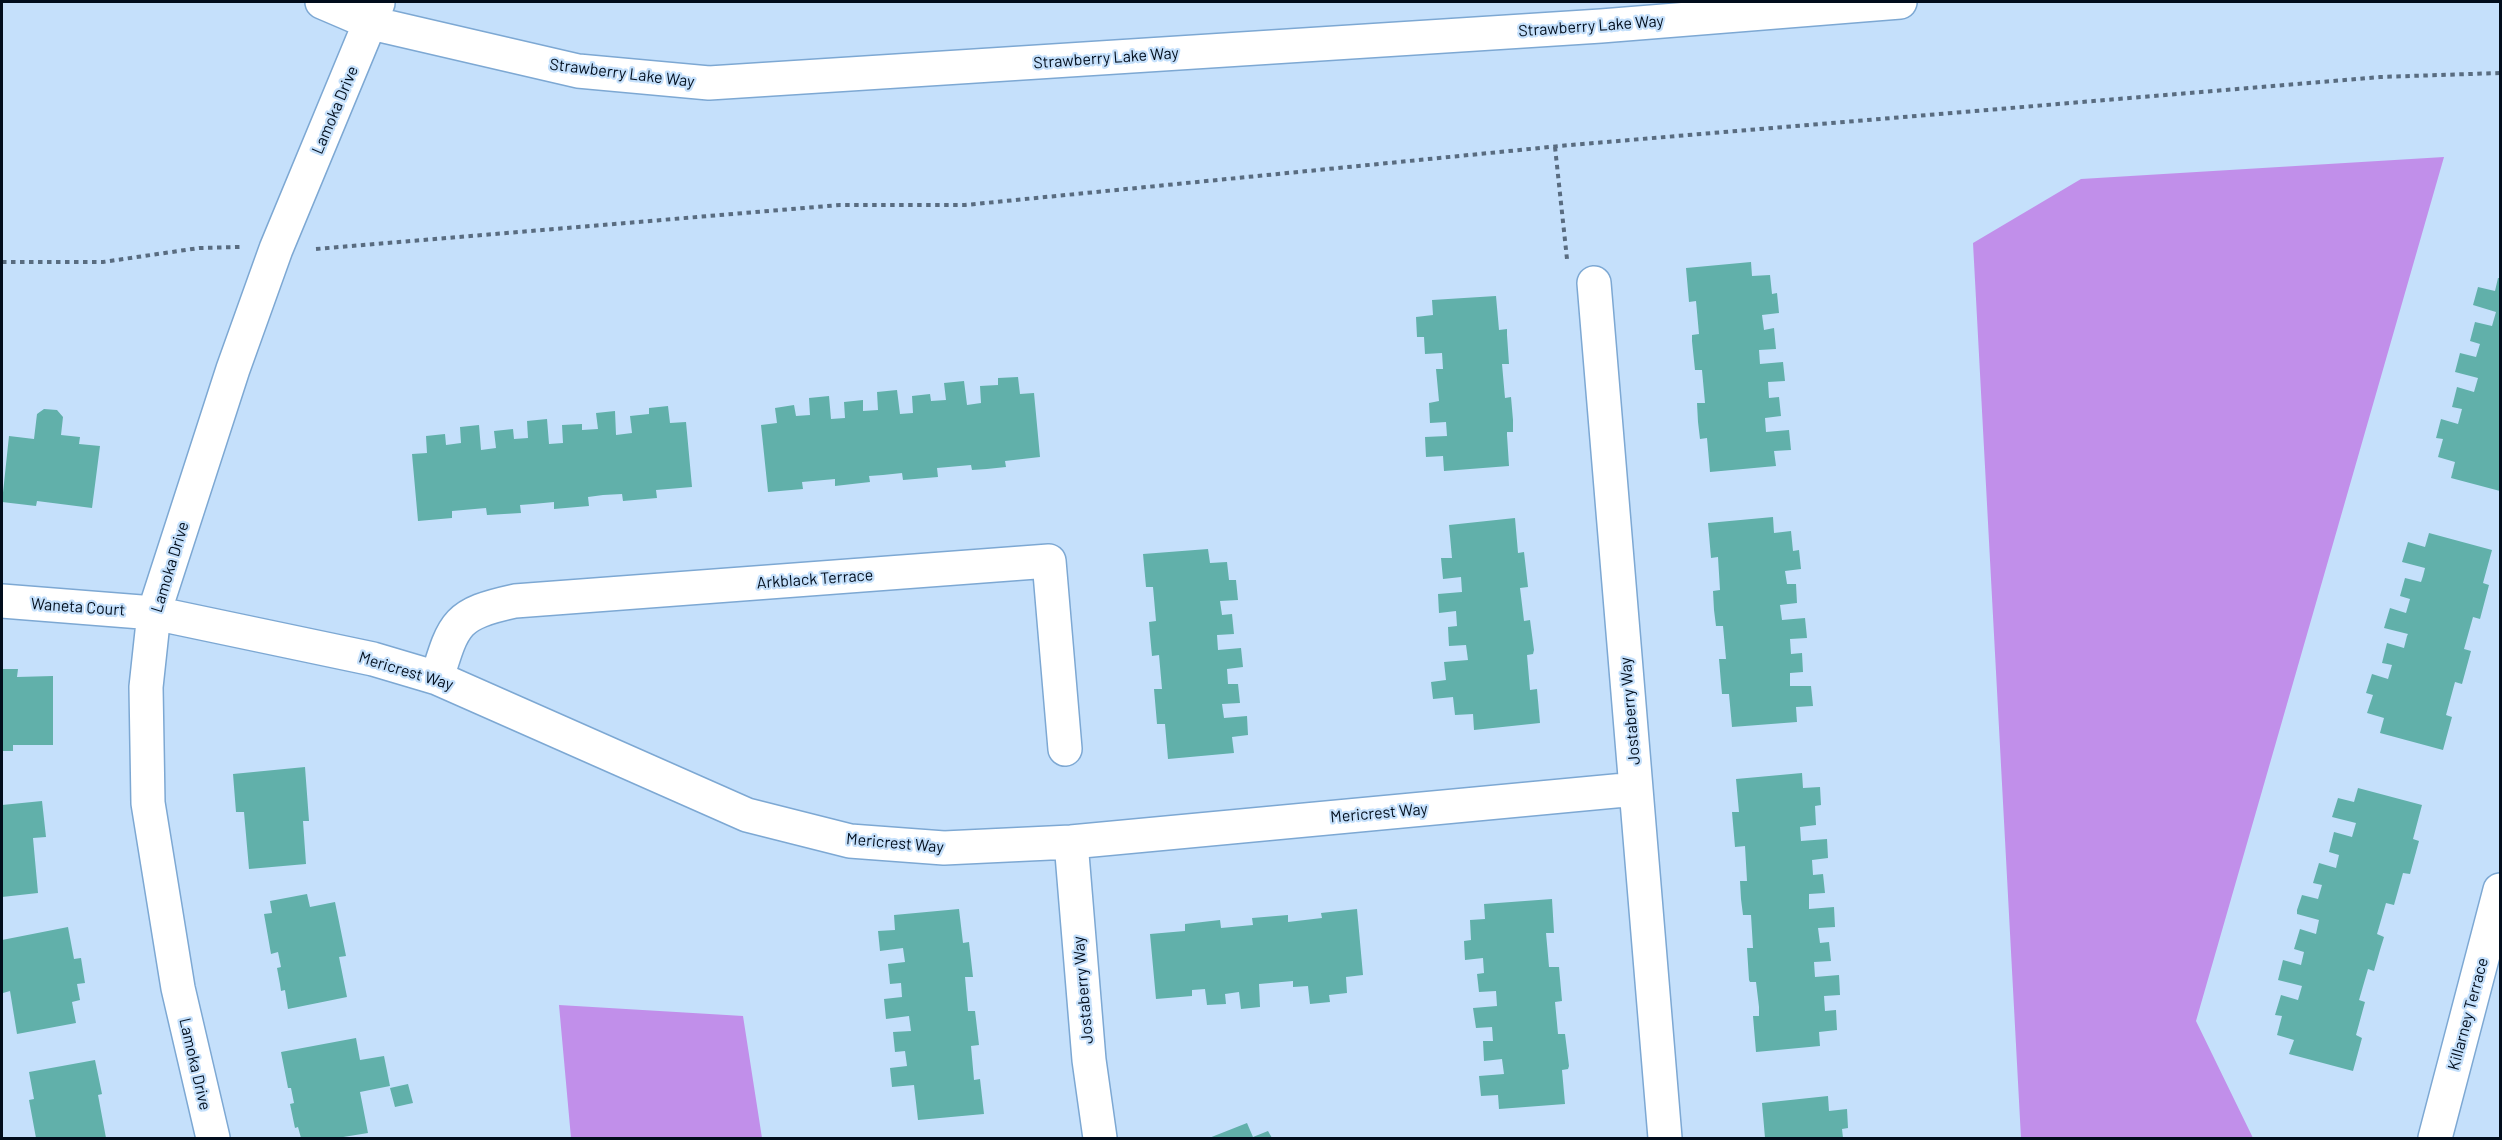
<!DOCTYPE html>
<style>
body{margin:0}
#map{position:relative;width:2502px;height:1140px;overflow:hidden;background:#c5e0fb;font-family:Barlow,sans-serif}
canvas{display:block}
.frame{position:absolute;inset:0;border:3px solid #010d1c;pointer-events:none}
</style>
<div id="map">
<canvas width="2502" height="1140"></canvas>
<div class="frame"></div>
</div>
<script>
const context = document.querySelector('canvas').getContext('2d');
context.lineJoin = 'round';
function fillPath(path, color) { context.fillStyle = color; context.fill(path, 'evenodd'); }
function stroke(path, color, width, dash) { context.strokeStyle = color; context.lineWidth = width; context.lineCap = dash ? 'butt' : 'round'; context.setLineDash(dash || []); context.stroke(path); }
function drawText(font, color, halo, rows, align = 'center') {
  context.font = font + ' Barlow,sans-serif'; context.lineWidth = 4.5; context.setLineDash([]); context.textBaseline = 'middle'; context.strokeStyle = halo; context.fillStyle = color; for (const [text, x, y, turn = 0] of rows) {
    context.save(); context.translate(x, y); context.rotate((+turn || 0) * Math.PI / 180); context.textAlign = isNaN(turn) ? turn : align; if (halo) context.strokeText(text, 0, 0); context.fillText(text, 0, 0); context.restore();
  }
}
fillPath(new Path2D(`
 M 2444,157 L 2196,1021 L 2253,1138 L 2021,1138 L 1973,243 L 2081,179 Z
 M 559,1005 L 743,1016 L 762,1138 L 571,1138 Z`), '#c18fea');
fillPath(new Path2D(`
 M 1751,262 L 1752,276 L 1770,275 L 1772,294 L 1777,293 L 1779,313 L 1762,315 L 1764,330 L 1774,328 L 1776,349 L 1759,350 L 1760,364 L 1783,362 L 1785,381 L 1768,382 L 1769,398 L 1779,397 L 1781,416 L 1765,418 L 1766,432 L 1789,430 L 1791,450 L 1774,451 L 1776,466 L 1710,472 L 1707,438 L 1700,439 L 1698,422 L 1697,403 L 1705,403 L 1702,370 L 1695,370 L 1692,341 L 1692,335 L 1699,334 L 1696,301 L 1689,302 L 1686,268 Z
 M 2498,278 L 2500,278 L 2500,491 L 2451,478 L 2455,462 L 2438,457 L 2443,439 L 2436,438 L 2441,419 L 2458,424 L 2462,409 L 2452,407 L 2457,387 L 2474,392 L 2478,378 L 2455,372 L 2460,353 L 2476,357 L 2480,344 L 2470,341 L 2475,322 L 2492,326 L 2496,312 L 2473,305 L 2478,287 L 2495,291 Z
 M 1496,296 L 1499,330 L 1507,329 L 1507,335 L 1509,364 L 1502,364 L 1505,398 L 1511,397 L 1513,420 L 1513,432 L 1507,432 L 1507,435 L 1509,466 L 1444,471 L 1443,456 L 1426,457 L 1425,437 L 1447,436 L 1446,422 L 1430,423 L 1429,403 L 1439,401 L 1436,369 L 1443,369 L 1442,353 L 1425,354 L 1424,337 L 1417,337 L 1416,317 L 1433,315 L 1432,300 Z
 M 1018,377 L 1020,394 L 1034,393 L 1040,457 L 1005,461 L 1006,467 L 987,469 L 972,470 L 971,465 L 937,468 L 938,477 L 903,480 L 902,473 L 883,475 L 869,476 L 870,482 L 835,486 L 835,479 L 802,482 L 803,489 L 768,492 L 761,425 L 777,423 L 775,408 L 794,405 L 796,416 L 810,415 L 809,398 L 829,396 L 831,419 L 845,418 L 844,402 L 863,400 L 863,411 L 878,410 L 877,392 L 897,390 L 900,414 L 913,413 L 912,396 L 930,394 L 931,401 L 946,400 L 944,383 L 964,381 L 967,405 L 981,403 L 980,386 L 998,385 L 998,378 Z
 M 668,406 L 670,423 L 686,422 L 692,487 L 656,490 L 657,498 L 623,501 L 622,494 L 603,495 L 588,497 L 589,506 L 554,509 L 554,502 L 533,504 L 520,505 L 521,513 L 487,515 L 486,508 L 452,511 L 452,518 L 418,521 L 412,454 L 427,453 L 426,436 L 445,434 L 446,445 L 461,443 L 460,427 L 479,425 L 481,450 L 496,448 L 494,431 L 513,429 L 514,439 L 528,438 L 527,421 L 547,419 L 549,444 L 563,443 L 562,425 L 582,424 L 582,430 L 598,429 L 596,413 L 615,411 L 616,435 L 632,433 L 630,416 L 649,414 L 649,408 Z
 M 44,409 L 57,410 L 63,417 L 61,435 L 80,437 L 79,444 L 100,446 L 92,508 L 37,501 L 36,506 L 2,502 L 9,436 L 34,439 L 37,414 Z
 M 1773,517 L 1774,533 L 1791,531 L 1793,551 L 1799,550 L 1801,569 L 1785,571 L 1787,584 L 1796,584 L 1797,603 L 1780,605 L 1782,620 L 1805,618 L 1807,638 L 1790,639 L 1791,654 L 1802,653 L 1803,672 L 1790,673 L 1790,686 L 1811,686 L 1813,706 L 1796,707 L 1797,722 L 1732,727 L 1729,694 L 1722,694 L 1721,683 L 1719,659 L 1726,659 L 1723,626 L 1716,626 L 1714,610 L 1713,591 L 1720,590 L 1718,557 L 1711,558 L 1708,523 Z
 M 1515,518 L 1518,553 L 1524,552 L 1528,587 L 1520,588 L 1524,621 L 1530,620 L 1534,650 L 1533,654 L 1527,655 L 1530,690 L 1537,689 L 1540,723 L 1474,730 L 1473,714 L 1455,715 L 1453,697 L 1433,699 L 1431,682 L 1446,680 L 1444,662 L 1468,660 L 1466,645 L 1449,646 L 1448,627 L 1457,626 L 1456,611 L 1439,613 L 1438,594 L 1462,592 L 1461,577 L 1443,579 L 1441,558 L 1452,558 L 1449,525 Z
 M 2429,533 L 2492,550 L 2483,583 L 2489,585 L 2480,619 L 2473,617 L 2464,649 L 2471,651 L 2462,684 L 2455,682 L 2446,715 L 2452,717 L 2443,750 L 2380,733 L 2384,718 L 2367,713 L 2373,695 L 2366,693 L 2372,674 L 2388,679 L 2392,665 L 2382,663 L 2387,643 L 2404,648 L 2407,636 L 2408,634 L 2384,628 L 2390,608 L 2406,613 L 2410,599 L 2400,596 L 2405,578 L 2421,582 L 2423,576 L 2425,568 L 2402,562 L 2408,542 L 2425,547 Z
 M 1208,549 L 1210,563 L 1227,562 L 1229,580 L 1236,580 L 1238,600 L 1220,601 L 1222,615 L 1232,614 L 1234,634 L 1217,635 L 1218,650 L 1241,648 L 1243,667 L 1227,669 L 1228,684 L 1238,684 L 1240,703 L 1222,704 L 1224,718 L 1247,716 L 1248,735 L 1232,737 L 1234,753 L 1168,759 L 1165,724 L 1157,724 L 1154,689 L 1162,689 L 1159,655 L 1152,656 L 1150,635 L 1149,622 L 1156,621 L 1153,587 L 1146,587 L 1143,554 Z
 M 2,669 L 18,669 L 17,677 L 53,676 L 53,745 L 13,745 L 13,751 L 2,751 Z
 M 305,767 L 309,821 L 303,821 L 306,864 L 249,869 L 244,812 L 236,812 L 233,774 Z
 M 1802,773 L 1803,788 L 1820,787 L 1821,805 L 1815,806 L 1816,825 L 1800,827 L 1801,841 L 1827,839 L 1828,858 L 1812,860 L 1813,875 L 1823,874 L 1825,893 L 1809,894 L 1809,909 L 1834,907 L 1835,927 L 1818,928 L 1820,943 L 1829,942 L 1831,961 L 1814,962 L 1815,977 L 1839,975 L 1840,995 L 1824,996 L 1825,1011 L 1836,1010 L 1837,1030 L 1819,1032 L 1820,1046 L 1756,1052 L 1753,1016 L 1759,1016 L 1759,1007 L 1756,982 L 1750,982 L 1749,980 L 1747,948 L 1753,948 L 1751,915 L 1743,915 L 1741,899 L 1740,881 L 1747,881 L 1745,846 L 1735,847 L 1732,812 L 1739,812 L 1736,779 Z
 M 2358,788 L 2422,805 L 2413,839 L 2419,841 L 2410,874 L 2403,873 L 2394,905 L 2386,903 L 2377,934 L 2384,937 L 2380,950 L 2374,971 L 2368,969 L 2359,1000 L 2365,1002 L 2356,1035 L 2362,1038 L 2353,1071 L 2289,1054 L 2294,1040 L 2277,1035 L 2282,1016 L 2275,1015 L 2281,995 L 2298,1000 L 2302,986 L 2278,980 L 2283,960 L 2301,965 L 2304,952 L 2294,949 L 2300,929 L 2316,934 L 2319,920 L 2297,914 L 2297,910 L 2302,895 L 2318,899 L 2322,885 L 2313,883 L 2319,863 L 2336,868 L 2339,855 L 2329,852 L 2334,832 L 2352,837 L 2356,823 L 2332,817 L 2338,798 L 2354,802 Z
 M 42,801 L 46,837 L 33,838 L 38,893 L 2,897 L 2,805 Z
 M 307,894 L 310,907 L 335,902 L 346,956 L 339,957 L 347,997 L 288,1009 L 285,990 L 281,991 L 280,984 L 277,968 L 281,967 L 278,952 L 271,954 L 264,914 L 272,913 L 270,901 Z
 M 1552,899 L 1554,933 L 1546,933 L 1549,967 L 1559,967 L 1562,1001 L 1555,1002 L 1558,1034 L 1565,1034 L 1569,1066 L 1568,1069 L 1562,1070 L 1565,1104 L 1499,1109 L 1498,1095 L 1481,1096 L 1479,1076 L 1504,1074 L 1502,1059 L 1484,1061 L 1483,1041 L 1493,1041 L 1492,1027 L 1476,1028 L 1473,1008 L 1497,1006 L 1496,991 L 1479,992 L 1477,974 L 1484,973 L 1483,958 L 1465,960 L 1464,941 L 1471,940 L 1470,920 L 1485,919 L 1484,904 Z
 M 959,909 L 963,943 L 969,942 L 973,977 L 965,977 L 968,1011 L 975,1011 L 979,1045 L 971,1046 L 974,1080 L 980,1079 L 984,1114 L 918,1120 L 914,1085 L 892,1087 L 890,1068 L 907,1066 L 905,1051 L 895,1052 L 893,1032 L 911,1031 L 909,1016 L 886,1019 L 884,999 L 902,997 L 901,983 L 890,984 L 888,964 L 905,962 L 903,948 L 880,951 L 878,931 L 895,930 L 894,915 Z
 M 1357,909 L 1363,975 L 1346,977 L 1347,993 L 1329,995 L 1330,1002 L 1310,1004 L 1308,986 L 1293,987 L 1293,981 L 1259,984 L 1260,1007 L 1241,1009 L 1239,992 L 1225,994 L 1226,1004 L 1207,1005 L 1205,989 L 1192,990 L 1192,996 L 1156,999 L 1150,934 L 1185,931 L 1185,924 L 1220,920 L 1221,928 L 1253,925 L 1252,918 L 1288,915 L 1288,922 L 1322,918 L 1321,913 Z
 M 68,927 L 74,959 L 81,958 L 85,983 L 77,984 L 80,1000 L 72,1002 L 76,1023 L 17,1034 L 10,991 L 3,993 L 2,985 L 2,940 Z
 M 356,1038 L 360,1060 L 384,1056 L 390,1086 L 360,1092 L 368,1133 L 337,1138 L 301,1138 L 298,1127 L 295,1128 L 290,1104 L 294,1103 L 291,1088 L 288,1088 L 281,1052 Z
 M 95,1060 L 102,1094 L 98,1095 L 106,1138 L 36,1138 L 29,1100 L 34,1099 L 29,1072 Z
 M 408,1084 L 413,1103 L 395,1107 L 390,1088 Z
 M 1828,1096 L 1829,1111 L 1847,1109 L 1848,1128 L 1842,1129 L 1843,1138 L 1765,1138 L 1762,1103 Z
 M 1247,1123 L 1253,1137 L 1268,1131 L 1272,1138 L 1209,1138 Z`), '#61b0aa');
const minor = new Path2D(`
 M 322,2 L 371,23 L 578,71 L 709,83 L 1601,26 L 1900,2
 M 1594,283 L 1665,1138
 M 2,601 L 154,613 L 373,659 L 437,678 L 747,815 L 850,841 L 944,848 L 1071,842 L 1636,789
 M 437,678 C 454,622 456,614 515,601 L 1049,561 L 1065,749
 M 1071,842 L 1089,1060 L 1100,1138
 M 213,1138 L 178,988 L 148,803 L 146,687 L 154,613 L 233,369 L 276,249 L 378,3
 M 2435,1138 L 2500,890`);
stroke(minor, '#7da8d3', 36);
stroke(new Path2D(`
 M 1555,147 L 1567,259
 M 316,249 L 840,205 L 965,205 L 1570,145 L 2380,77 L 2500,73
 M 2,262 L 103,262 L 199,248 L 240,247`), '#596c80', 4, [4.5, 4.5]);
stroke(minor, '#fff', 33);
drawText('16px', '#010d1c', '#c5e0fb', [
 ["Strawberry Lake Way",1591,26,-4],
 ["Strawberry Lake Way",1106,58,-4],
 ["Strawberry Lake Way",622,73,7],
 ["Lamoka Drive",335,110,-67],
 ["Lamoka Drive",170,567,-73],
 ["Arkblack Terrace",815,579,-4],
 ["Waneta Court",78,607,4],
 ["Mericrest Way",406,671,17],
 ["Jostaberry Way",1630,711,-95],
 ["Mericrest Way",1379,813,-5],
 ["Mericrest Way",895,843,5],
 ["Jostaberry Way",1083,990,-95],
 ["Killarney Terrace",2468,1014,-75],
 ["Lamoka Drive",195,1064,77]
]);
</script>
